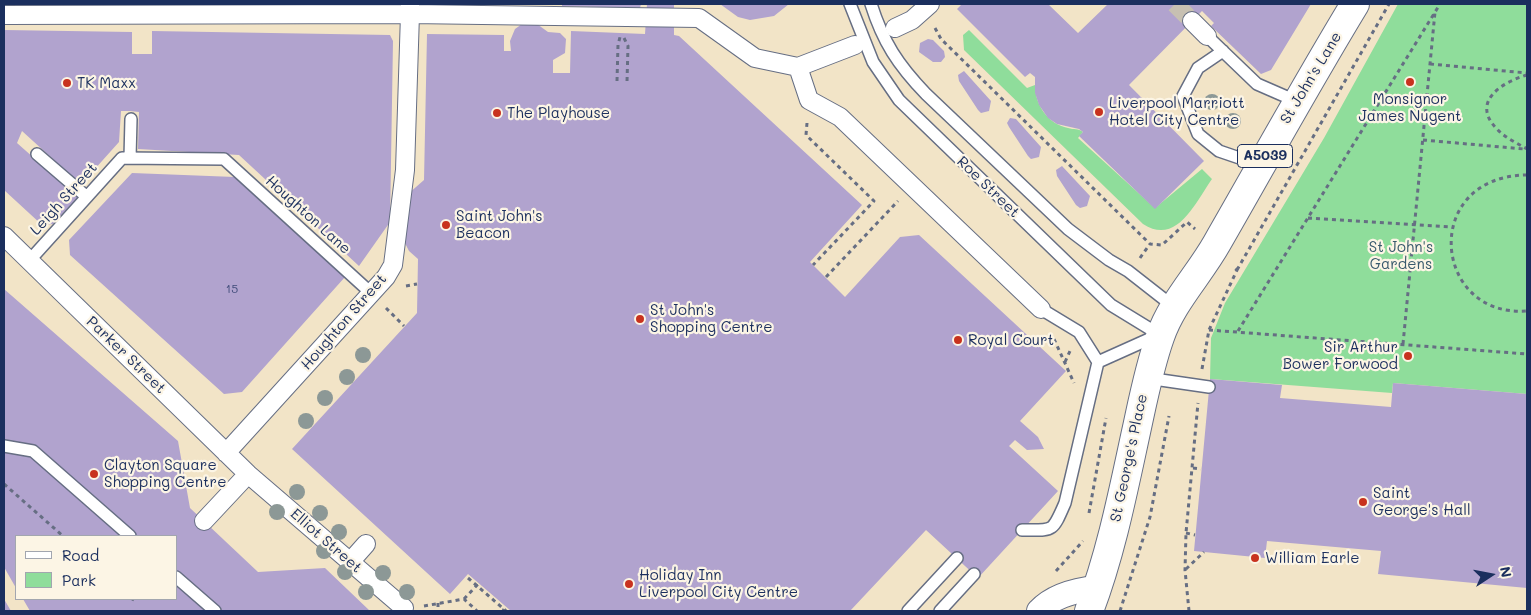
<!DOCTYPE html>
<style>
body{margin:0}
#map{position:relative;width:1531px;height:615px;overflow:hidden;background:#f2e4c7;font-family:Mali,sans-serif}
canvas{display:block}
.frame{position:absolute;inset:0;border:5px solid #1b2f5e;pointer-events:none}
.legend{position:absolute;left:15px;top:535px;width:162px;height:65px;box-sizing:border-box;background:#fcf5e5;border:1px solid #a2a6af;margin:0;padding:6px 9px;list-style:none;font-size:15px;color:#1b2f5e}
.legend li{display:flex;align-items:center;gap:10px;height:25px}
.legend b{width:25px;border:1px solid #a2a6af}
.north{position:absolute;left:1466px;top:550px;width:50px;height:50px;-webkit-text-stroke:4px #fcf5e5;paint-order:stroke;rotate:79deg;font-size:14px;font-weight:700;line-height:20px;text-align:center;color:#1b2f5e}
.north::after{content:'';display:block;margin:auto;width:18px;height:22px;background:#1b2f5e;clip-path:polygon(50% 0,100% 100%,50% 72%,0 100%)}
</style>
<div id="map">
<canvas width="1531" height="615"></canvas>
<div class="frame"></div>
<ul class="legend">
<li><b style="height:6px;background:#fff"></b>Road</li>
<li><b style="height:14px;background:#8fdd9b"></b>Park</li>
</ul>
<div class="north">N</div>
</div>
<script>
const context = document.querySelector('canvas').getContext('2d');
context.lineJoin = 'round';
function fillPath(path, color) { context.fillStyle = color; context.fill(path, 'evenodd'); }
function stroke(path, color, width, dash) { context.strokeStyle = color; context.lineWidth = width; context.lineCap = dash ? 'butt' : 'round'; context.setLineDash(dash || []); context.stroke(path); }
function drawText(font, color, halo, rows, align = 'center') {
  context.font = font + ' Mali,sans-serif'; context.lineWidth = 4.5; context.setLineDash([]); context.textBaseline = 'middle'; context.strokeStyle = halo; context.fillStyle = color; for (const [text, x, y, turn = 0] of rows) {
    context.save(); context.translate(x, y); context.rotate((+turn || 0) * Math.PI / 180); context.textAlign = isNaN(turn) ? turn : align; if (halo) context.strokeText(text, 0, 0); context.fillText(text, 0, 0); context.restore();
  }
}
fillPath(new Path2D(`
 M 1398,4 L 1527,4 L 1527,394 L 1393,383 L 1392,393 L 1210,379 L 1211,338 L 1225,303 L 1324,138 Z
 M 969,30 L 1027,88 L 1035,85 C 1035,105 1048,124 1068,128 C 1074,130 1078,128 1083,132 L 1078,138 L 1155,208 L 1202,169 L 1212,179 C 1195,203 1177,246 1143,224 L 964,50 L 963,35 Z`), '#8fdd9b');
fillPath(new Path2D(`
 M 562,4 L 641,4 L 640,8 L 562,6 Z
 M 647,4 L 674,4 L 674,35 L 679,36 L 862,205 L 810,262 L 845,297 L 900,237 L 919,235 L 1066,371 L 1020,421 L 1038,437 L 1044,449 L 1027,450 L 1015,440 L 1009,446 L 1058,491 L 978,578 L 926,530 L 850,611 L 511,611 L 468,574 L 450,594 L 292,449 L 417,313 L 418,259 L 409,251 L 403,239 L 408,194 L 424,180 L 427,34 L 504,35 L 504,51 L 511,51 L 510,41 L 515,29 L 522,24 L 537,24 L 548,32 L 560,33 L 566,39 L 565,53 L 553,60 L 553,73 L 570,73 L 571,31 L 645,34 Z
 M 720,4 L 789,4 L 774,16 L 750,20 L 738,17 Z
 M 962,4 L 1048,4 L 1078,33 L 1108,4 L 1311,4 L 1271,70 L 1261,74 L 1211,26 L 1214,23 L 1202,11 L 1129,85 L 1204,161 L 1155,209 L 1079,136 L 1083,132 L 1079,129 L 1057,124 L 1048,118 L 1039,105 L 1035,93 L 1035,77 L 1030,73 L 1025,77 L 957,9 Z
 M 4,30 L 132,32 L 132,54 L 152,54 L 152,31 L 390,35 L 393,41 L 390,222 L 359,266 L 239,155 L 138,149 L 139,112 L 130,111 L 121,111 L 119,142 L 85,180 L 77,181 L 22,131 L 17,143 L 78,197 L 53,224 L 42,225 L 4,190 Z
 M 928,39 L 933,40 L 944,51 L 945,57 L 941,62 L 933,62 L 919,52 L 920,43 Z
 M 964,71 L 991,101 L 989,111 L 981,113 L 978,110 L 959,81 L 958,75 Z
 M 1010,118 L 1016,119 L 1041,147 L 1039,157 L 1031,159 L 1028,156 L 1009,127 L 1007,123 Z
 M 1062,166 L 1090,196 L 1087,206 L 1080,208 L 1076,205 L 1057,176 L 1056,170 Z
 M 132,173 L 235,177 L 345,277 L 242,392 L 224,394 L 70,255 L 69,240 Z
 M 4,289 L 178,441 L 190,508 L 258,572 L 325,568 L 370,611 L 30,611 L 23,599 L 176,599 L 176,536 L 16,536 L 16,588 L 4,567 Z
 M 1210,379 L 1282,385 L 1280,398 L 1391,407 L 1393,383 L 1527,394 L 1527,588 L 1378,574 L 1381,551 L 1267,541 L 1265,558 L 1194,551 Z
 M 4,599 L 11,611 L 4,611 Z`), '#b1a3ce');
stroke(new Path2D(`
 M 1175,4 L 1192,21`), '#c7c0b2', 18, [18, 9]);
const service = new Path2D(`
 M 850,4 L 873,62 L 899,100 L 1111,305 L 1160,335
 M 871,4 C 883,42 898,65 926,94 L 1068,229 L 1109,260 L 1128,271 L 1174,307
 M 1207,36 L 1257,84 L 1296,101
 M 1223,51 L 1198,68 L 1183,96 L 1198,134 L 1219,151 L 1260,165
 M 37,154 L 87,197
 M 130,158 L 131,119
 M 29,261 L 122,158 L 224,159 L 371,293
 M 1041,309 L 1079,332 L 1098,362
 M 1147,378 L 1209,387
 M 4,446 L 33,451 L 130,536
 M 1022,530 C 1054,530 1052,533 1065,503 L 1098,362 L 1156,336
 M 176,577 L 215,611
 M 908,611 L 957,558
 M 940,611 L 974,574`);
const pedestrian = new Path2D(`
 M 410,4 L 410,14 L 699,18 L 755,58 L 798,67 L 855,45
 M 4,15 L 410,14 L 405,170 L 393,265 L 386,277 L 226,453
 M 1192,21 L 1207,36
 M 895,28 L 912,20 L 930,4
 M 798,67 L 809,100 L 840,117 L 1041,309
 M 4,236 L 248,474 L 404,608
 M 204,521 L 248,474
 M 350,562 L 366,544`);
const minor = new Path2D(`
 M 1039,611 C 1054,595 1076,590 1097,588`);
const primary = new Path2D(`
 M 1089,611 C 1111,553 1123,492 1136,432 C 1143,400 1149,368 1160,337 C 1172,302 1199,275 1217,243 C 1263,163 1307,83 1355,4`);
stroke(service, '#666e83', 14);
stroke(pedestrian, '#666e83', 20);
stroke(minor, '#666e83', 26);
stroke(primary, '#666e83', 30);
stroke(new Path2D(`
 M 935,28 L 941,39 L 1150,244 L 1162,245 L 1187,222 L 1195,229
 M 624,38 L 628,46 L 627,82
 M 1430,64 L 1527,73
 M 1527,75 C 1502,82 1470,102 1497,129 C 1505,138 1517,143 1527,149
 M 617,81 L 618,45 L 620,37
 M 807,123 L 806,135 L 874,201 L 813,265
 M 1423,140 L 1524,149
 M 1527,175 C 1420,176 1432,318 1527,311
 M 1308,218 L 1452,227
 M 1140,258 L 1150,244
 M 1237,270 L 1389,4
 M 826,277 L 898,201
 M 406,286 L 417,284
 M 386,308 L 404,326
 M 1209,330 L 1527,354
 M 1238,331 L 1440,4
 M 1054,339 L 1074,383
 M 1403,344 L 1435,12
 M 1065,362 L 1070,351
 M 1202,369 L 1209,330 L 1237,270 L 1233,267
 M 1193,468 L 1201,469
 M 4,484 L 63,536
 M 1089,513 L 1106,418
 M 1186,533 L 1195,535
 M 1186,569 L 1204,552
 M 1056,571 L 1083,541
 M 132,599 L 134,600
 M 464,599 L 479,583
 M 438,603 L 438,611
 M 424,606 L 464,599 L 477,611
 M 503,611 L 504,609
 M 1120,611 L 1150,517 L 1169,416
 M 1189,611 L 1185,570 L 1186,533 L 1198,403`), '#666e83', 3, [4, 4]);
stroke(service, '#fff', 11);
stroke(pedestrian, '#fff', 18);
stroke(minor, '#fff', 24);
stroke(primary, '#fff', 28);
stroke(new Path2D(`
 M 468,578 L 506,611`), '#666e83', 3, [4, 4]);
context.fillStyle = '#8c9896';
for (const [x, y] of [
 [1212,102],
 [1233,121],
 [363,355],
 [347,377],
 [325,398],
 [306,421],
 [297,492],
 [277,512],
 [320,513],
 [339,532],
 [324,551],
 [345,572],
 [383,573],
 [366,592],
 [407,592]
]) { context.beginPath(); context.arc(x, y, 8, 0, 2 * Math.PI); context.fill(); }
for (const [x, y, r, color] of [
 [1410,82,5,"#c8321e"],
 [67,83,5,"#c8321e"],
 [1099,112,5,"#c8321e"],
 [497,113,5,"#c8321e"],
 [446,225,5,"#c8321e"],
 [640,319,5,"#c8321e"],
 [958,340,5,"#c8321e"],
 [1408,356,5,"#c8321e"],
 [94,474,5,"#c8321e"],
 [1363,502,5,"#c8321e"],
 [1255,558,5,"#c8321e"],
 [629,584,5,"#c8321e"]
]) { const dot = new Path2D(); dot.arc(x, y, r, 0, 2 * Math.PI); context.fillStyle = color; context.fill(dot); stroke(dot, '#fcf5e5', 2); }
drawText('12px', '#404c7a', null, [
 ["15",232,289]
]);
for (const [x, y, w] of [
 [1265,156,55]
]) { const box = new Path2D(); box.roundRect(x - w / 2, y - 11.5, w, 23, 4); context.fillStyle = '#fcf5e5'; context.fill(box); stroke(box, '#1b2f5e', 1); }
drawText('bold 14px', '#1b2f5e', null, [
 ["A5039",1265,156]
]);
drawText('15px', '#1b2f5e', '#fcf5e5', [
 ["St John's Lane",1311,78,-59],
 ["Roe Street",988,187,44],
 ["Leigh Street",64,199,-48],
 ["Houghton Lane",308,215,42],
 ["Houghton Street",344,322,-49],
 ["Parker Street",126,355,44],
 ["St George's Place",1129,458,-78],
 ["Elliot Street",326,541,41]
]);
drawText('15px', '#1b2f5e', '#fcf5e5', [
 ["TK Maxx",77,83],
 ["Monsignor",1410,99,"center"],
 ["James Nugent",1410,116,"center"],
 ["Liverpool Marriott",1109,103],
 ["Hotel City Centre",1109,120],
 ["The Playhouse",507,113],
 ["Saint John's",456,216],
 ["Beacon",456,233],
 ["St John's",650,310],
 ["Shopping Centre",650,327],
 ["Royal Court",968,340],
 ["Sir Arthur",1398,347,"right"],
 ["Bower Forwood",1398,364,"right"],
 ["Clayton Square",104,465],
 ["Shopping Centre",104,482],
 ["Saint",1373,493],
 ["George's Hall",1373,510],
 ["William Earle",1265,558],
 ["Holiday Inn",639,575],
 ["Liverpool City Centre",639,592]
], 'left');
drawText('15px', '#385a6d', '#fcf5e5', [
 ["St John's",1401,247],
 ["Gardens",1401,264]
]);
</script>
